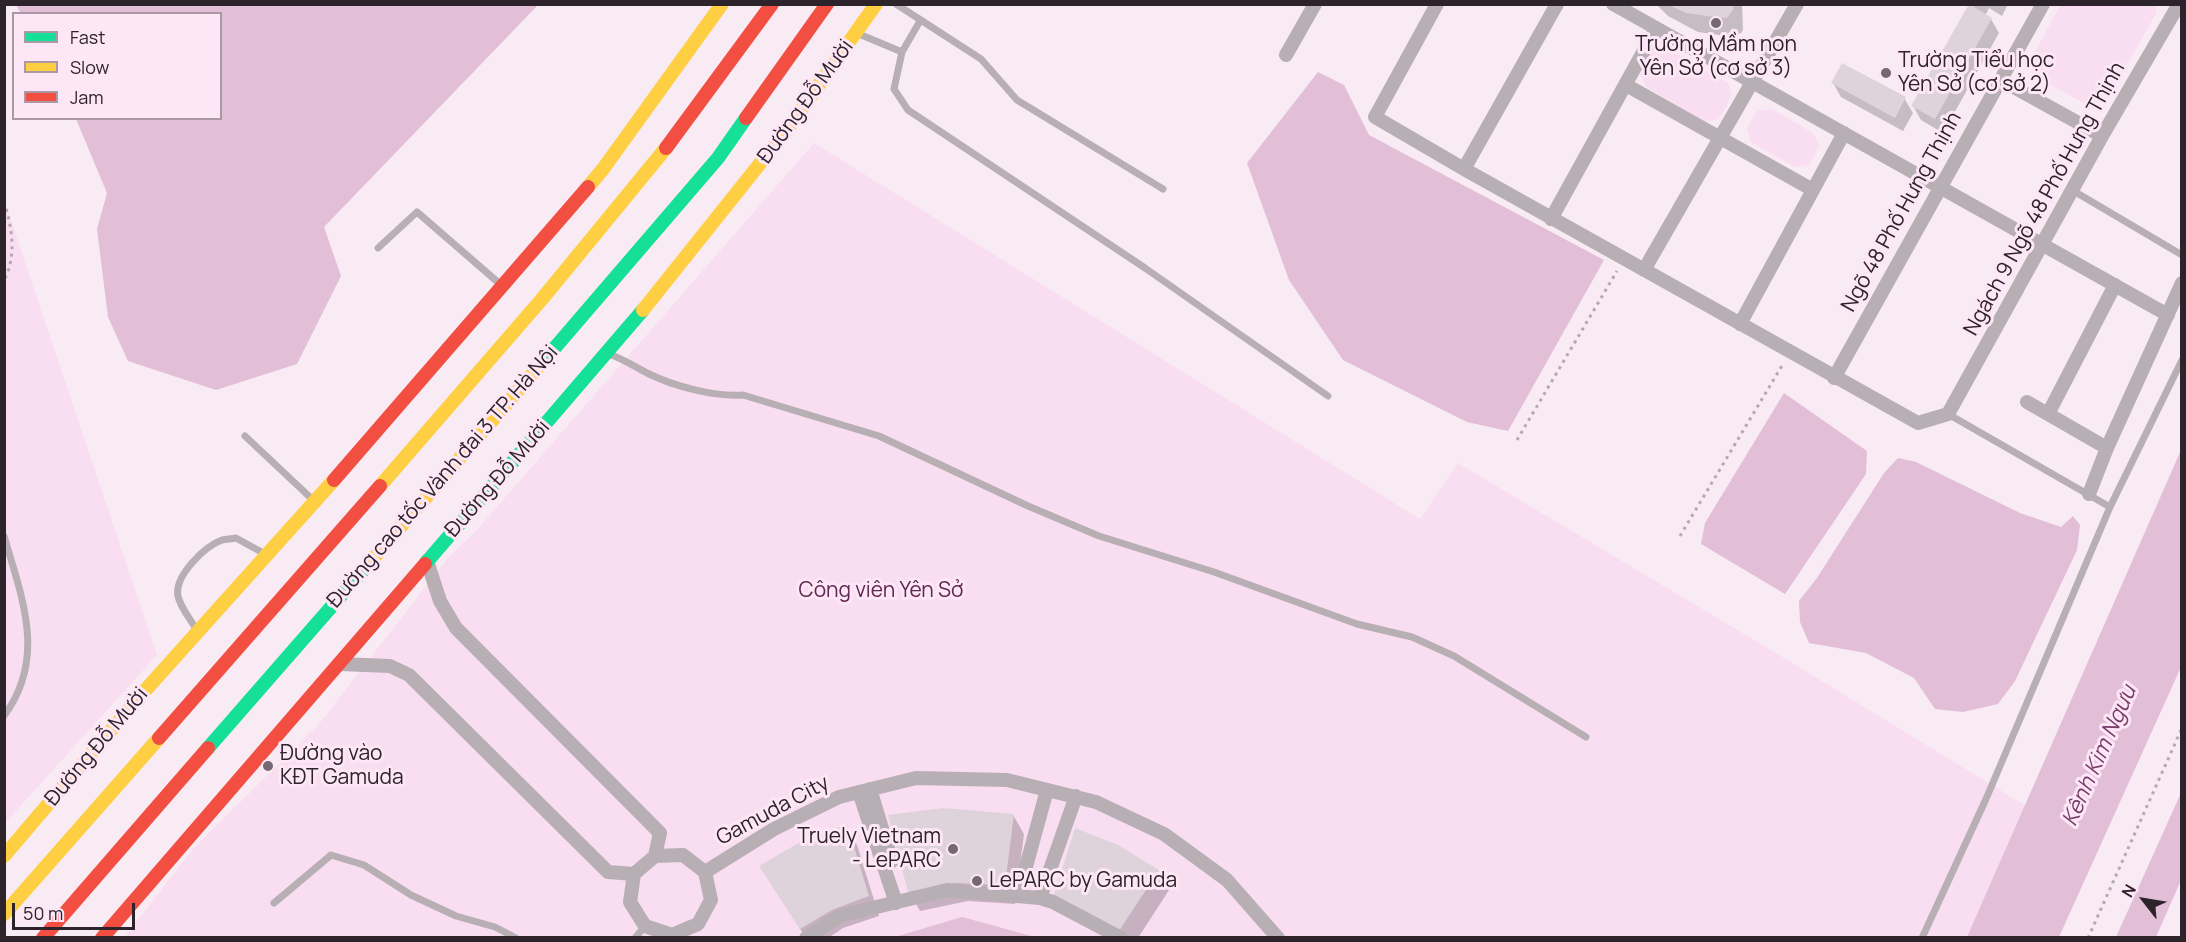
<!DOCTYPE html>
<meta charset="utf-8">
<style>
body{margin:0}
#map{position:relative;width:2186px;height:942px;overflow:hidden;background:#f8ebf4;font-family:Manrope,sans-serif}
canvas{display:block}
.frame{position:absolute;inset:0;border:6px solid #2d232a;pointer-events:none}
.legend{position:absolute;left:12px;top:12px;width:210px;height:108px;box-sizing:border-box;background:#fde6f6;border:2px solid #aa98a4;margin:0;padding:8px 10px;list-style:none;font-size:18px;color:#2d232a}
.legend li{display:flex;align-items:center;gap:12px;height:30px}
.legend b{width:30px;border:2px solid #aa98a4}
.north{position:absolute;left:2114px;top:870px;width:60px;height:60px;-webkit-text-stroke:4px #fde6f6;paint-order:stroke;rotate:301deg;font-size:16px;font-weight:700;line-height:24px;text-align:center;color:#2d232a}
.north::after{content:'';display:block;margin:auto;width:21px;height:27px;background:#2d232a;clip-path:polygon(50% 0,100% 100%,50% 72%,0 100%)}
.scale{position:absolute;left:12px;top:903px;width:123px;height:27px;box-sizing:border-box;border:3px solid #2d232a;border-top:0;padding-left:8px;font-size:18px;line-height:21px;white-space:nowrap;color:#2d232a;-webkit-text-stroke:4px #fde6f6;paint-order:stroke}
</style>
<div id="map">
<canvas width="2186" height="942"></canvas>
<div class="frame"></div>
<ul class="legend">
<li><b style="height:8px;background:#16e098"></b>Fast</li>
<li><b style="height:8px;background:#ffcf43"></b>Slow</li>
<li><b style="height:8px;background:#f24e42"></b>Jam</li>
</ul>
<div class="north">N</div>
<div class="scale">50 m</div>
</div>
<script>
const context = document.querySelector('canvas').getContext('2d');
context.lineJoin = 'round';
function fillPath(path, color) { context.fillStyle = color; context.fill(path, 'evenodd'); }
function stroke(path, color, width, dash) { context.strokeStyle = color; context.lineWidth = width; context.lineCap = dash ? 'butt' : 'round'; context.setLineDash(dash || []); context.stroke(path); }
function drawText(font, color, halo, rows, align = 'center') {
  context.font = font + ' Manrope,sans-serif'; context.lineWidth = 6; context.setLineDash([]); context.textBaseline = 'middle'; context.strokeStyle = halo; context.fillStyle = color; for (const [text, x, y, turn = 0] of rows) {
    context.save(); context.translate(x, y); context.rotate((+turn || 0) * Math.PI / 180); context.textAlign = isNaN(turn) ? turn : align; if (halo) context.strokeText(text, 0, 0); context.fillText(text, 0, 0); context.restore();
  }
}
fillPath(new Path2D(`
 M 2061,4 L 2155,5 L 2157,12 L 2107,99 L 2089,106 L 2033,75 L 2031,59 Z
 M 1666,47 L 1728,83 L 1732,95 L 1719,119 L 1705,122 L 1646,87 L 1639,72 L 1651,50 Z
 M 1772,109 L 1813,133 L 1819,146 L 1809,165 L 1795,167 L 1751,142 L 1747,128 L 1757,111 Z
 M 814,143 L 1420,519 L 1458,463 L 1784,658 L 2026,806 L 1967,937 L 124,938 L 193,849 L 319,724 L 447,559 L 475,532 Z
 M 4,200 L 157,655 L 5,823 L 4,823 Z`), '#f9ddf0');
fillPath(new Path2D(`
 M 16,5 L 538,5 L 324,227 L 341,276 L 297,364 L 216,390 L 128,361 L 108,317 L 97,229 L 107,193 L 76,119 L 220,118 L 220,14 L 21,14 Z
 M 1318,72 L 1344,85 L 1369,135 L 1604,260 L 1508,431 L 1467,422 L 1343,360 L 1289,280 L 1247,163 Z
 M 1784,393 L 1867,451 L 1866,474 L 1785,594 L 1701,544 L 1705,523 Z
 M 2181,450 L 2181,667 L 2059,937 L 1967,937 Z
 M 1898,458 L 1916,462 L 2020,513 L 2061,527 L 2073,516 L 2080,525 L 2077,550 L 2015,681 L 1998,704 L 1963,712 L 1935,709 L 1914,678 L 1866,653 L 1809,643 L 1800,622 L 1799,601 L 1817,578 L 1884,473 Z
 M 2181,793 L 2181,880 L 2156,937 L 2116,937 Z
 M 962,917 L 1035,937 L 895,937 Z`), '#e2bed7');
fillPath(new Path2D(`
 M 1656,4 L 1742,4 L 1743,30 L 1741,33 L 1733,37 L 1698,32 L 1668,16 Z
 M 1971,4 L 2008,4 L 2002,16 L 1989,8 L 1985,16 L 1991,19 L 1999,33 L 1943,133 L 1921,120 L 1913,106 Z
 M 1833,83 L 1904,98 L 1913,113 L 1903,131 L 1841,97 Z
 M 1013,815 L 1024,834 L 1015,904 L 968,901 L 920,911 L 909,892 Z
 M 846,826 L 857,845 L 879,916 L 843,928 L 828,938 L 806,938 L 772,885 Z
 M 1117,847 L 1158,871 L 1169,890 L 1138,938 L 1110,938 Z`), '#0003');
fillPath(new Path2D(`
 M 1667,4 L 1733,4 L 1733,10 L 1727,18 L 1722,18 L 1686,13 Z
 M 1969,4 L 1976,4 L 1974,7 L 1992,18 L 1935,119 L 1911,106 Z
 M 1842,63 L 1906,97 L 1895,118 L 1831,83 Z
 M 943,808 L 1014,814 L 1005,885 L 956,883 L 908,892 L 888,815 Z
 M 847,824 L 869,896 L 832,910 L 800,929 L 759,866 L 802,841 Z
 M 1075,828 L 1118,845 L 1159,870 L 1119,931 L 1054,895 Z`), '#ded3db');
stroke(new Path2D(`
 M 4,202 C 12,226 17,257 4,280
 M 1517,440 L 1617,271
 M 1680,536 L 1783,364
 M 2088,938 L 2182,728`), '#b2aaaf', 3, [3, 4.5]);
stroke(new Path2D(`
 M 896,4 L 981,59 L 1017,100 L 1163,189
 M 920,21 L 902,52 L 894,89 L 908,110 L 1145,268 L 1328,396
 M 859,34 L 902,52
 M 2072,190 L 2182,255
 M 378,248 L 417,212 L 500,284
 M 609,354 C 623,359 634,366 647,373 C 673,386 714,397 743,395 L 879,436 L 1028,506 L 1099,536 L 1214,572 L 1357,624 L 1412,637 L 1454,656 L 1586,737
 M 1948,414 L 2110,507
 M 245,436 L 313,500
 M 4,536 C 22,598 47,658 4,716
 M 196,629 C 191,620 180,607 178,596 C 174,576 205,546 222,540 C 227,539 232,539 236,538 L 265,554
 M 274,903 L 331,855 L 364,865 L 411,895 L 456,916 L 495,927 L 516,938
 M 635,938 L 645,926
 M 1922,938 L 1986,799 L 2110,507 L 2182,360`), '#b7afb4', 7);
stroke(new Path2D(`
 M 1437,4 L 1375,117 L 1464,169 L 1918,423 L 1948,414 L 2102,136 L 2179,4
 M 1613,4 L 2168,315
 M 1286,55 L 1315,4
 M 2001,80 L 2102,136
 M 1626,85 L 1813,190
 M 1464,169 L 1557,4
 M 1551,219 L 1656,29
 M 1644,270 L 1797,4
 M 1740,324 L 1844,133
 M 1834,378 L 2043,4
 M 2027,402 L 2107,448
 M 2048,414 L 2115,285
 M 2089,494 L 2107,448 L 2182,283
 M 427,561 L 440,601 L 456,628 L 660,833 L 655,856
 M 339,664 L 390,666 L 409,675 L 608,872 L 634,874
 M 870,789 L 892,861
 M 859,792 L 896,903
 M 683,855 L 705,872 L 711,900 L 698,924 L 672,935 L 645,926 L 630,902 L 634,874 L 655,856 Z
 M 705,872 L 774,829 L 839,797 L 916,778 L 1007,780 L 1096,802 L 1164,834 L 1227,880 L 1278,938
 M 1018,896 L 1047,790
 M 1040,898 L 1076,796
 M 806,938 L 839,916 L 947,890 L 1040,898 L 1053,902 L 1121,938`), '#b7afb4', 14);
stroke(new Path2D(`
 M 540,365 L 718,158 L 746,118
 M 425,564 L 643,310
 M 208,748 L 367,566`), '#16e098', 14);
stroke(new Path2D(`
 M 588,187 L 603,169 L 722,4
 M 643,310 L 786,131 L 876,4
 M 380,486 L 542,299 L 666,148
 M 367,566 L 540,365
 M 4,856 L 141,695 L 334,480
 M 4,914 L 159,738`), '#ffcf43', 14);
stroke(new Path2D(`
 M 746,118 L 827,4
 M 666,148 L 772,4
 M 334,480 L 588,187
 M 159,738 L 380,486
 M 43,938 L 208,748
 M 102,938 L 425,564`), '#f24e42', 14);
for (const [x, y, r, color] of [
 [1716,23,6,"#746971"],
 [1886,73,6,"#746971"],
 [268,766,6,"#746971"],
 [953,849,6,"#746971"],
 [977,881,6,"#746971"]
]) { const dot = new Path2D(); dot.arc(x, y, r, 0, 2 * Math.PI); context.fillStyle = color; context.fill(dot); stroke(dot, '#fde6f6', 2); }
drawText('21px', '#2d232a', '#fde6f6', [
 ["Trường Mầm non",1716,45,"center"],
 ["Yên Sở (cơ sở 3)",1716,69,"center"],
 ["Trường Tiểu học",1898,61],
 ["Yên Sở (cơ sở 2)",1898,85],
 ["Đường vào",280,754],
 ["KĐT Gamuda",280,778],
 ["Truely Vietnam",941,837,"right"],
 ["- LePARC",941,861,"right"],
 ["LePARC by Gamuda",989,881]
], 'left');
drawText('21px', '#2d232a', '#fde6f6', [
 ["Đường Đỗ Mười",806,102,-54],
 ["Ngách 9 Ngõ 48 Phố Hưng Thịnh",2045,199,-61],
 ["Ngõ 48 Phố Hưng Thịnh",1902,212,-61],
 ["Đường cao tốc Vành đai 3 TP. Hà Nội",443,477,-49],
 ["Đường Đỗ Mười",498,479,-49],
 ["Đường Đỗ Mười",97,747,-50],
 ["Gamuda City",773,811,-28]
]);
drawText('21px', '#5f2852', '#fde6f6', [
 ["Công viên Yên Sở",881,591]
]);
drawText('italic 22px', '#773e69', '#fde6f6', [
 ["Kênh Kim Ngưu",2100,756,-66]
]);
</script>
